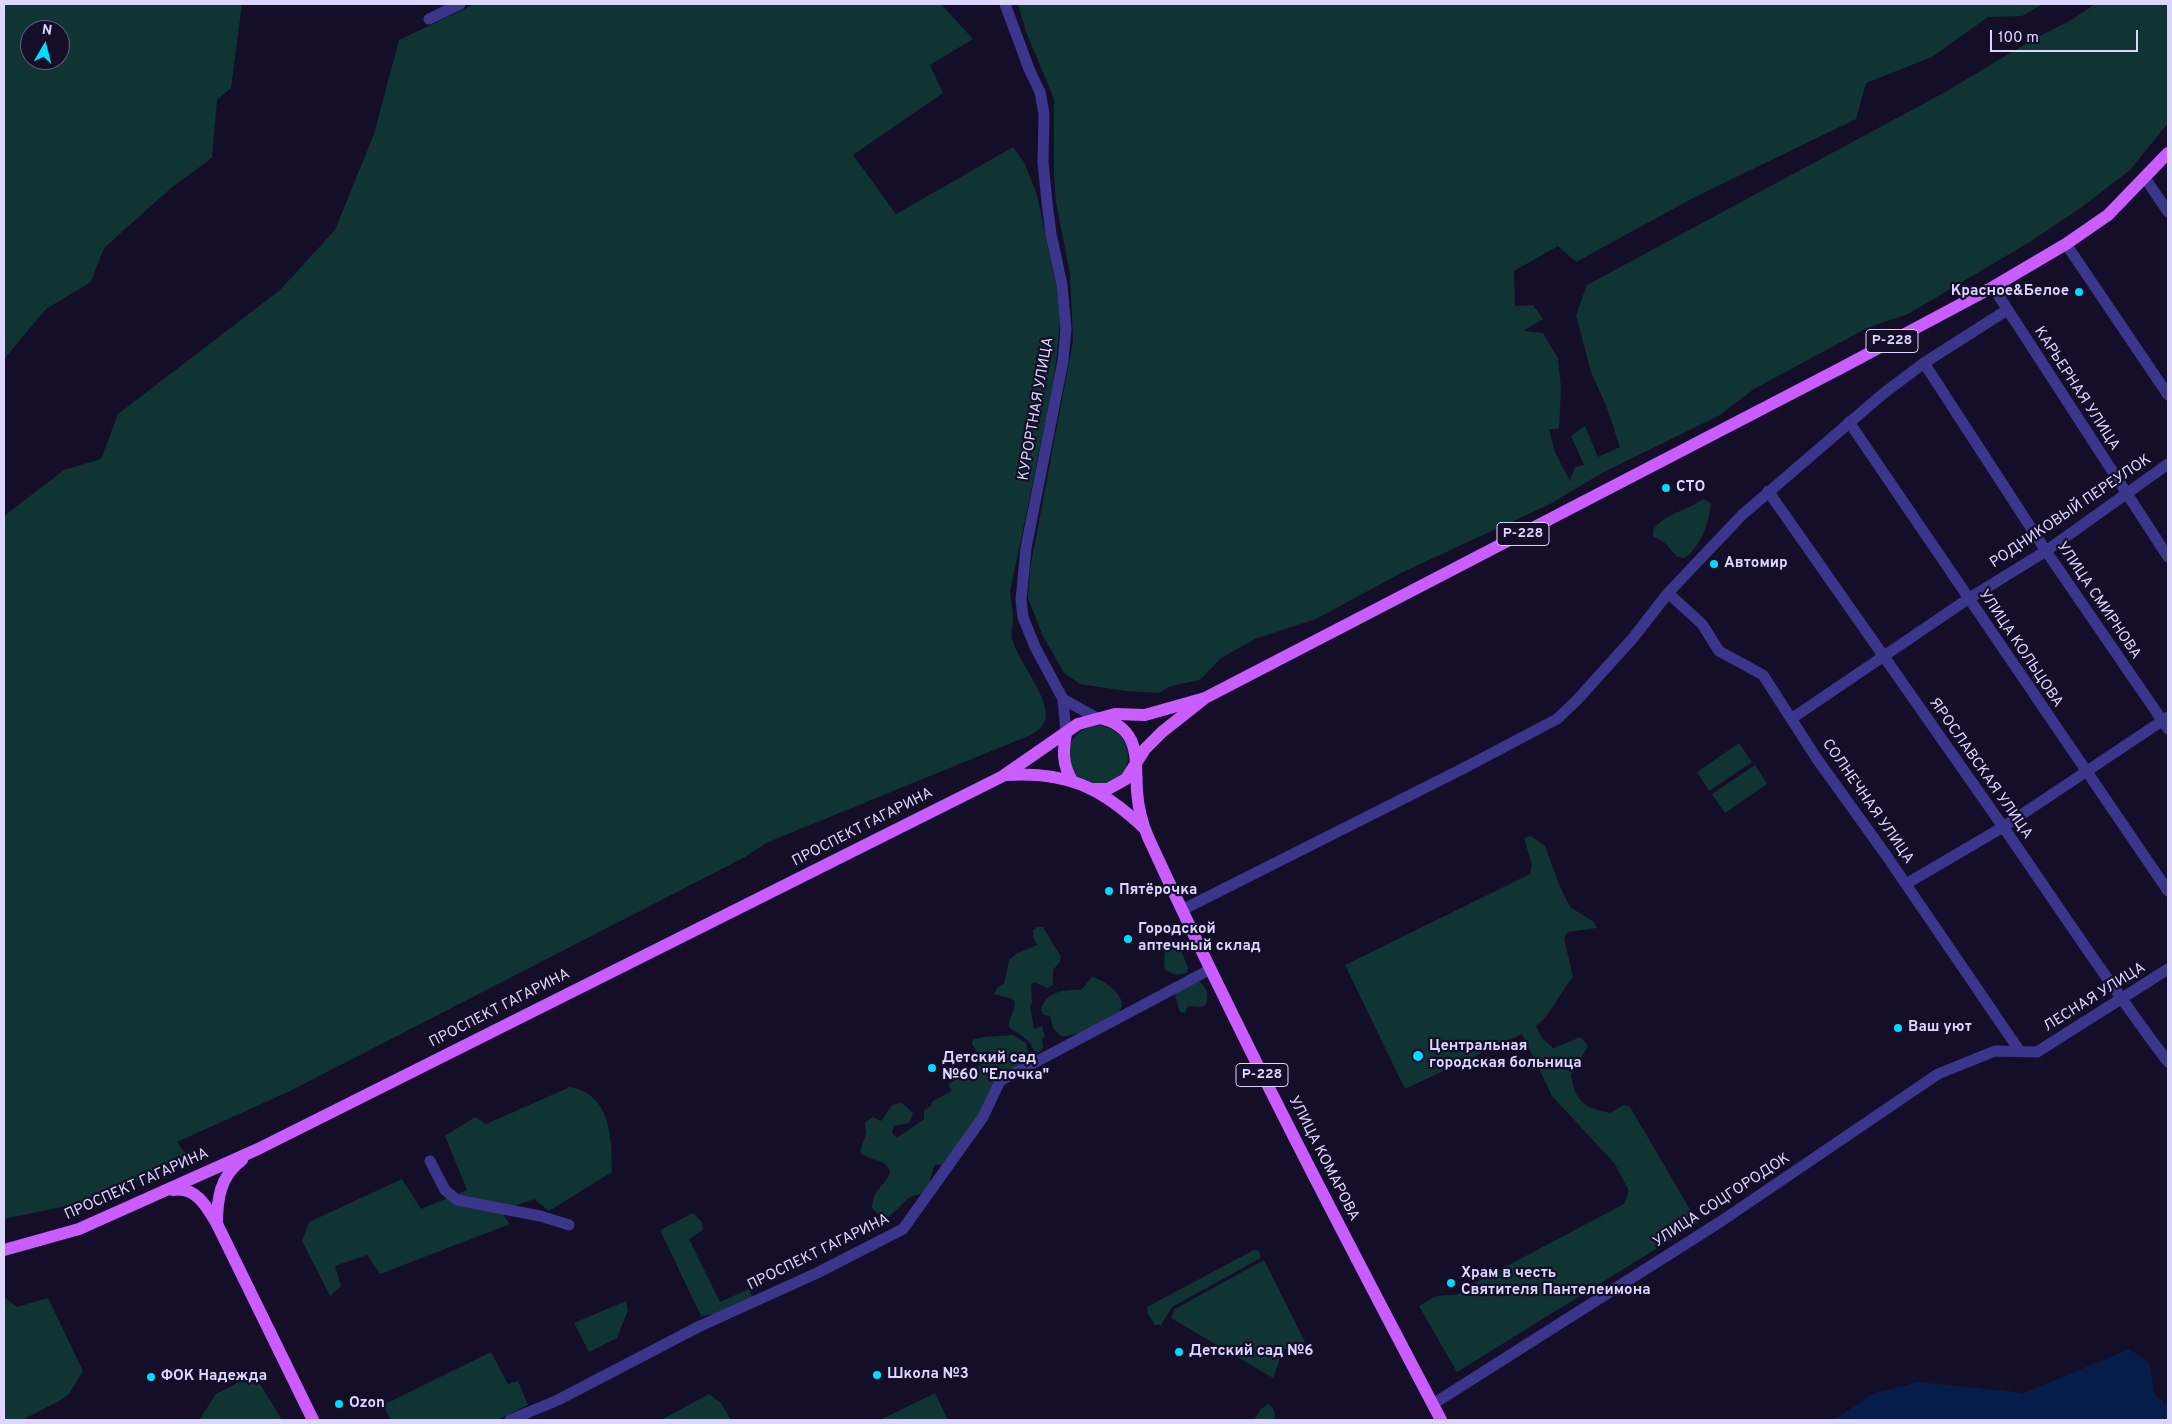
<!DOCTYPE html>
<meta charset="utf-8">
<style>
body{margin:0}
#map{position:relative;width:2172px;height:1424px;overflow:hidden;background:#140e29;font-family:Overpass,sans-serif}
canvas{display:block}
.frame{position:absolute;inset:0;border:5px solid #dcd6ff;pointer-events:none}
.north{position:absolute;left:20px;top:20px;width:50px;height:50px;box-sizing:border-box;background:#140e29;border:1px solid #645e7f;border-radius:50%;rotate:8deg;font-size:14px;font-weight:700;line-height:20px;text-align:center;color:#dcd6ff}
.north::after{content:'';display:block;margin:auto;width:18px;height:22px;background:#02dbff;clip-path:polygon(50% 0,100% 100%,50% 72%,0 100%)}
.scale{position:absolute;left:1990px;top:30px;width:148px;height:22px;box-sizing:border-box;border:2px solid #dcd6ff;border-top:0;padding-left:6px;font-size:15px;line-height:18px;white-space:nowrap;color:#dcd6ff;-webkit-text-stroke:4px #140e29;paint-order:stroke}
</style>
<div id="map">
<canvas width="2172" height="1424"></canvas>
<div class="frame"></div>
<div class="north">N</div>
<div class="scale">100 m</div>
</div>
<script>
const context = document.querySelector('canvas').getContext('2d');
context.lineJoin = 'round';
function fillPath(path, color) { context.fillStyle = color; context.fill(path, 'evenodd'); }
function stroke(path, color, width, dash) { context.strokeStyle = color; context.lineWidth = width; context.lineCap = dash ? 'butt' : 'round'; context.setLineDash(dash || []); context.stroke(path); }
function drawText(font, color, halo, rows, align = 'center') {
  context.font = font + ' Overpass,sans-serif'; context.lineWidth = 4.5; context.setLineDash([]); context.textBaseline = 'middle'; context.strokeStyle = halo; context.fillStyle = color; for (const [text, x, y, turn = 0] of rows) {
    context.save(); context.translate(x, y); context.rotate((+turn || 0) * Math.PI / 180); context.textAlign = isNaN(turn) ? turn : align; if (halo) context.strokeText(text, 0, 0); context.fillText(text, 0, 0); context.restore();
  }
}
fillPath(new Path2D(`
 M 4,4 L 242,4 L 231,88 L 217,100 L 212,158 L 171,188 L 104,248 L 91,282 L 46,309 L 4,359 ZM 30,30 L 60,30 L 60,60 L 30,60 Z
 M 475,4 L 941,4 L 973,39 L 930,65 L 943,93 L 853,155 L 896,214 L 1013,147 L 1024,162 L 1037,195 L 1057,290 L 1060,324 L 1054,380 L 1010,592 C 1011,601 1013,610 1013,619 C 1013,625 1011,632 1012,638 C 1016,660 1059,707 1042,726 C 1035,735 1021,739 1011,743 L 766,843 L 745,857 L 290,1091 L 177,1142 L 188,1157 L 100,1199 L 4,1219 L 4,516 L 64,470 L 101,459 L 118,414 L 280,290 L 335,230 L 374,134 L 399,40 Z
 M 1018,4 L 2043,4 L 2022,16 L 1988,17 L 1932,57 L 1866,83 L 1856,119 L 1695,197 L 1576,262 L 1558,246 L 1514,271 L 1515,306 L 1533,305 L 1543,319 L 1523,331 L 1543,333 L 1558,358 L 1561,388 L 1559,429 L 1549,429 L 1555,452 L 1570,481 L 1575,467 L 1584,465 L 1571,436 L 1585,426 L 1598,457 L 1620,447 L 1607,408 L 1591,372 L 1576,315 L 1587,285 L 1947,91 L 2032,40 L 2073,19 L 2095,4 L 2168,4 L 2168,123 L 2130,170 L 2082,207 L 2028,243 L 1908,314 L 1867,328 L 1754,389 L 1720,415 L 1602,473 L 1550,504 L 1403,572 L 1316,619 L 1255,639 L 1221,658 L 1200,680 L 1171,686 L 1159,693 L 1126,691 L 1080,684 L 1064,673 L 1042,634 L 1028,598 L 1030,569 L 1073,341 L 1070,274 L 1056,202 L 1054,177 L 1054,99 L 1026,32 Z
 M 1703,499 L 1711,503 C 1708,525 1702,544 1685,558 L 1677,557 L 1666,544 L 1653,536 L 1653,530 C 1666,512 1686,512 1703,499 Z
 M1068 756a30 30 0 1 1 60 0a30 30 0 1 1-60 0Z
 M 1739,743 L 1752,762 L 1709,791 L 1697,772 Z
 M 1755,765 L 1767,784 L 1725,813 L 1712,794 Z
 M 1531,836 L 1545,846 L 1560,887 L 1570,907 L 1594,922 L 1597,928 L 1568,932 L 1564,938 L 1573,977 C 1560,992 1551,1015 1536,1026 L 1542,1038 L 1553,1048 L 1581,1037 L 1588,1046 L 1571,1075 C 1575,1102 1585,1108 1610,1113 L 1624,1105 L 1630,1107 L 1698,1223 L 1457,1372 L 1419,1306 C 1425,1303 1432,1297 1438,1296 C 1451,1294 1459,1298 1469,1286 L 1624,1204 L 1629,1191 L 1615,1164 L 1552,1096 L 1522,1034 L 1405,1089 L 1345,965 L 1530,874 L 1532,865 L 1524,838 Z
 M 1038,927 L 1043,927 L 1061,957 L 1060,962 L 1053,970 L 1053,985 L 1047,988 L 1035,982 L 1031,984 L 1032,1003 L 1030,1006 L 1034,1029 L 1042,1026 L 1045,1037 L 1042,1039 L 1043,1048 L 1039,1053 L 1034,1051 C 1030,1038 1019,1035 1009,1027 C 1007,1016 1019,1009 1013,999 L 994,994 L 997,988 L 1004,984 L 1009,960 L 1016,954 L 1037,945 L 1033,937 L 1033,930 Z
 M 1172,939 L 1180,948 L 1188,968 L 1187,972 C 1178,977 1173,974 1164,969 L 1165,941 Z
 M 1092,977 C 1103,979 1127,996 1121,1009 C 1115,1020 1072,1038 1061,1036 L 1053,1028 L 1050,1016 L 1044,1015 L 1041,1011 C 1045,991 1063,990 1081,990 Z
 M 1194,981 L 1200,982 C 1207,989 1209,995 1206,1005 L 1200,1007 L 1188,1006 L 1185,1013 L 1180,1012 L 1175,996 L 1178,991 Z
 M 1013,1035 L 1026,1043 L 1031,1063 L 998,1081 L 982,1115 L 945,1166 L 936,1164 C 930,1171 932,1182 927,1189 C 922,1196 915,1194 909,1198 C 901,1204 895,1213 886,1219 L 880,1217 L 872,1208 C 874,1185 885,1188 890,1172 C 886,1157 869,1162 860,1152 L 866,1133 L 865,1122 L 873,1117 L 881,1121 L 892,1105 L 902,1103 L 913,1113 L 909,1123 L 894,1126 L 892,1133 L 897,1138 L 924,1119 L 924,1110 L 930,1107 L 933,1101 L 952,1091 L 948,1084 L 981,1065 L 982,1059 L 972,1044 L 973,1040 C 980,1036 1004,1036 1013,1035 Z
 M 570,1087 C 611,1094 612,1139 612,1172 L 549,1211 L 534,1199 L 500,1211 L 510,1224 L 380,1274 L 367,1255 L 335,1266 L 341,1286 L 330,1296 L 302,1241 L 309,1222 L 402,1179 L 421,1209 L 467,1190 L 445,1136 L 475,1117 L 486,1124 Z
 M 693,1213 L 702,1222 L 703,1230 L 689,1239 L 720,1302 L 749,1289 L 753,1299 L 721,1313 L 701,1316 L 660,1230 Z
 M 1254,1250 L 1259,1251 L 1261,1258 L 1172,1307 L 1161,1325 L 1155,1325 L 1148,1314 L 1147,1307 Z
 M 1264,1260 L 1305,1342 L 1301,1346 L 1288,1347 L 1283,1351 L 1273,1378 L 1171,1318 L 1175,1309 Z
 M 4,1297 L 17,1307 L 48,1298 L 83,1371 L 69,1394 L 59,1401 L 22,1420 L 4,1420 Z
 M 626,1301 L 628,1310 L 617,1338 L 589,1352 L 574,1323 Z
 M 491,1352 L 508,1384 L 518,1381 L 528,1405 L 497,1420 L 391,1420 L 383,1405 Z
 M 254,1374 L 282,1420 L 199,1420 L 216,1394 Z
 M 935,1393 L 948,1420 L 880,1420 Z
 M 709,1394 L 721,1403 L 731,1420 L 661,1420 Z
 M 1268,1404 C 1275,1409 1276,1413 1274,1420 L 1254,1420 L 1261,1409 Z`), '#103334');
fillPath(new Path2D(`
 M 2129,1349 L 2149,1362 L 2155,1395 L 2168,1405 L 2168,1420 L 1834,1420 L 1874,1393 L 1919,1382 L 2024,1393 Z`), '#061c4a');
stroke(new Path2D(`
 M 1005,4 L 1029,69 L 1040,92 L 1044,114 L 1043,162 L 1047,202 L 1051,234 L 1062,285 L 1066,329 L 1063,361 L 1026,548 L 1021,600 L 1023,617 L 1035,647 L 1063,699 L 1066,733
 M 429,19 L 460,4
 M 2145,178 L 2168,212
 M 2066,244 L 2168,395
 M 1993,287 L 2168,557
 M 1924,363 L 2046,551 L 2168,729
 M 1849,422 L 2168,891
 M 1768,491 C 1846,604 1926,715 2004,828 C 2058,906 2110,986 2168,1062
 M 1668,593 L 1702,624 L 1719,651 L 1763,675 L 1817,759 L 1886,855 L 2019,1050
 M 1063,699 L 1095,717
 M 1791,719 L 1968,599 L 2046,551 L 2168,464
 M 1906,884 L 2003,827 L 2168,717
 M 1182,910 L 1466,767 L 1557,719 L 1577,700 L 1633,638 L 1668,593 L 1742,515 L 1884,393 L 1924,363 L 2007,310
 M 430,1161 L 445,1190 L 457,1200 L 540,1216 L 569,1225
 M 1433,1404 L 1720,1222 L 1938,1074 L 1995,1051 L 2037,1052 L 2168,969
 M 510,1420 L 558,1400 L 698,1327 L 817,1273 L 903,1229 L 983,1117 L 1000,1081 L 1209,970`), '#3c358c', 11);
stroke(new Path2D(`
 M 1100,718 C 1141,728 1135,758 1137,791 C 1138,806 1142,823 1148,837 C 1239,1035 1340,1228 1441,1420
 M 1066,733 C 1063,752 1062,763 1072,781
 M 1006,775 C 1066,771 1101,787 1145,829
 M 1094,789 L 1108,789 L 1126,779 L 1145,749 L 1162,732 L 1205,698 L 1841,368 L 1993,287 L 2066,244 L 2108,215 L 2168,153
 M 173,1190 C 196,1186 207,1207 217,1224 L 313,1420
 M 217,1224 C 217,1199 220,1176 242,1160
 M 4,1250 L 79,1229 L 258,1149 L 1003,776 L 1078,724 L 1115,714 L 1145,715 L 1205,698`), '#c95dff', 12);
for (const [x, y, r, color] of [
 [2079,292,5,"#02dbff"],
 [1666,488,5,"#02dbff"],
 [1714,564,5,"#02dbff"],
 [1109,891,5,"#02dbff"],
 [1128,939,5,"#02dbff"],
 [1898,1028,5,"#02dbff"],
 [1418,1056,6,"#02dbff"],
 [932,1068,5,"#02dbff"],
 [1451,1283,5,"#02dbff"],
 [1179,1352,5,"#02dbff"],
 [877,1375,5,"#02dbff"],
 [151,1377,5,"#02dbff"],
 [339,1404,5,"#02dbff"]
]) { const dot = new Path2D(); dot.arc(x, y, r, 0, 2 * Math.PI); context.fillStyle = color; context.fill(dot); stroke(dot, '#140e29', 2); }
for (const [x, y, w] of [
 [1892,341,52],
 [1523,534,52],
 [1262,1075,52]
]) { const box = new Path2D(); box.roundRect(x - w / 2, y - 11.5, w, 23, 4); context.fillStyle = '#140e29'; context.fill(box); stroke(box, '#dcd6ff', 1); }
drawText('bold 14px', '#dcd6ff', null, [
 ["Р-228",1892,341],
 ["Р-228",1523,534],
 ["Р-228",1262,1075]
]);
drawText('bold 15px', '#dcd6ff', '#140e29', [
 ["Красное&Белое",2069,292,"right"],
 ["СТО",1676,488],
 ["Автомир",1724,564],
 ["Пятёрочка",1119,891],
 ["Городской",1138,930],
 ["аптечный склад",1138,947],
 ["Ваш уют",1908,1028],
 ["Центральная",1429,1047],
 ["городская больница",1429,1064],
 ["Детский сад",942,1059],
 ["№60 \"Елочка\"",942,1076],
 ["Храм в честь",1461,1274],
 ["Святителя Пантелеимона",1461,1291],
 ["Детский сад №6",1189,1352],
 ["Школа №3",887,1375],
 ["ФОК Надежда",161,1377],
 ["Ozon",349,1404]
], 'left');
drawText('15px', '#dcd6ff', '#140e29', [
 ["КАРЬЕРНАЯ УЛИЦА",2076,389,57],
 ["КУРОРТНАЯ УЛИЦА",1037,409,-80],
 ["РОДНИКОВЫЙ ПЕРЕУЛОК",2071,512,-34],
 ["УЛИЦА СМИРНОВА",2098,601,56],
 ["УЛИЦА КОЛЬЦОВА",2020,649,56],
 ["ЯРОСЛАВСКАЯ УЛИЦА",1980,769,55],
 ["СОЛНЕЧНАЯ УЛИЦА",1867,802,55],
 ["ПРОСПЕКТ ГАГАРИНА",863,828,-27],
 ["ЛЕСНАЯ УЛИЦА",2095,998,-32],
 ["ПРОСПЕКТ ГАГАРИНА",500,1009,-27],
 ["УЛИЦА КОМАРОВА",1323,1159,63],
 ["ПРОСПЕКТ ГАГАРИНА",137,1185,-24],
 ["УЛИЦА СОЦГОРОДОК",1722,1201,-33],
 ["ПРОСПЕКТ ГАГАРИНА",819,1253,-26]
]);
</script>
